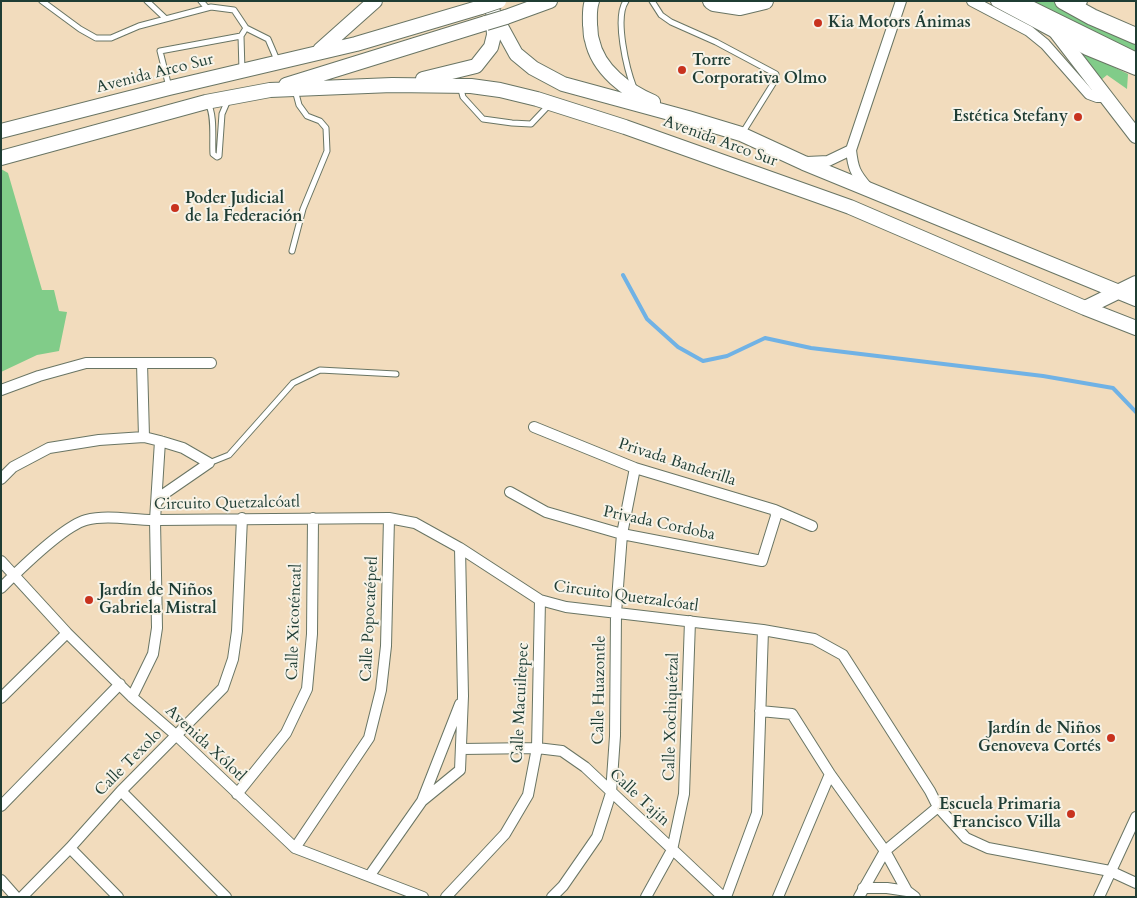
<!DOCTYPE html>
<meta charset="utf-8">
<style>
body{margin:0}
#map{position:relative;width:1137px;height:898px;overflow:hidden;background:#f2dcbd;font-family:Cardo,serif}
canvas{display:block}
.frame{position:absolute;inset:0;border:2px solid #1f3d34;pointer-events:none}
</style>
<div id="map">
<canvas width="1137" height="898"></canvas>
<div class="frame"></div>
</div>
<script>
const context = document.querySelector('canvas').getContext('2d');
context.lineJoin = 'round';
function fillPath(path, color) { context.fillStyle = color; context.fill(path, 'evenodd'); }
function stroke(path, color, width, dash) { context.strokeStyle = color; context.lineWidth = width; context.lineCap = dash ? 'butt' : 'round'; context.setLineDash(dash || []); context.stroke(path); }
function drawText(font, color, halo, rows, align = 'center') {
  context.font = font + ' Cardo,serif'; context.lineWidth = 4; context.setLineDash([]); context.textBaseline = 'middle'; context.strokeStyle = halo; context.fillStyle = color; for (const [text, x, y, turn = 0] of rows) {
    context.save(); context.translate(x, y); context.rotate((+turn || 0) * Math.PI / 180); context.textAlign = isNaN(turn) ? turn : align; if (halo) context.strokeText(text, 0, 0); context.fillText(text, 0, 0); context.restore();
  }
}
fillPath(new Path2D(`
 M 1017,1 L 1079,1 L 1136,37 L 1136,57 Z
 M 1073,47 L 1128,74 L 1127,89 L 1107,75 L 1095,85 Z
 M 1,169 L 8,173 L 42,290 L 54,290 L 59,311 L 67,312 L 59,351 L 37,355 L 1,372 Z`), '#81cc89');
stroke(new Path2D(`
 M 623,275 L 647,319 L 678,347 L 703,361 L 727,356 L 765,338 L 811,348 L 1043,376 L 1113,388 L 1136,412`), '#70b2e5', 4);
const service = new Path2D(`
 M 42,1 L 80,29 L 96,38 L 111,38 L 139,26 L 211,7 L 234,10 L 246,28 L 268,39 L 277,60
 M 147,1 L 165,18
 M 201,1 L 207,8
 M 626,1 C 614,18 627,70 634,88
 M 652,1 L 661,15 L 671,22 L 716,42 L 776,74 L 776,79 L 743,132
 M 242,71 L 241,36 L 246,28
 M 460,86 L 463,97 L 483,119 L 512,123 L 531,124 L 550,104
 M 169,87 L 160,51 L 241,36
 M 208,104 C 215,114 212,141 213,154 L 217,157 L 219,156 L 222,114 L 228,100
 M 292,251 L 303,209 L 327,151 L 326,128 L 320,121 L 307,116 L 299,105 L 295,90
 M 209,463 L 229,455 L 293,383 L 320,370 L 396,374`);
const minor = new Path2D(`
 M 972,1 L 1029,31 L 1045,44 L 1089,94 L 1097,97 L 1105,97
 M 807,162 L 828,161 L 851,150
 M 867,187 C 855,173 853,168 851,150 L 901,1
 M 142,363 L 144,437
 M 1,390 L 39,376 L 86,363 L 211,363
 M 534,427 L 635,468 L 775,510 L 812,526
 M 1,479 L 13,467 L 49,448 L 99,440 L 144,437 L 160,441 L 183,448 L 209,463 L 164,494 L 157,502
 M 510,492 L 546,512 L 622,534 L 762,561 L 776,516 L 775,510
 M 1,561 L 67,633 L 132,697 L 177,736 L 295,848 L 423,897
 M 1,588 C 18,571 64,526 86,520 C 109,514 135,521 158,520 C 235,519 312,518 389,518 L 415,523 L 460,548 L 540,600 L 566,607 L 763,630 L 814,639 L 843,655 L 930,791 L 938,807 L 966,838 L 988,848 L 1110,871 L 1136,883
 M 132,697 L 153,654 L 157,628 L 155,520 L 160,441
 M 1,698 L 67,633
 M 760,711 L 792,714 L 830,774 L 885,851 L 907,891 L 915,897
 M 462,749 L 537,748 L 562,751 L 585,767 L 723,897
 M 121,791 L 226,897
 M 237,794 L 286,733 L 307,689 L 312,634 L 313,518
 M 422,801 L 460,770 L 463,696 L 460,548
 M 1,806 L 120,684
 M 70,848 L 118,897
 M 295,848 L 369,738 L 381,690 L 386,646 L 389,518
 M 370,875 L 422,801 L 460,704
 M 1,880 L 16,897
 M 863,888 L 887,888 L 907,891
 M 22,897 L 70,848 L 121,791 L 223,688 L 233,659 L 237,631 L 242,518
 M 446,897 L 505,834 L 528,795 L 537,748 L 540,600
 M 552,897 L 563,886 L 597,837 L 611,793 L 615,736 L 616,613 L 622,534 L 635,468
 M 646,897 L 672,850 L 684,794 L 690,621
 M 726,897 L 757,813 L 763,630
 M 778,897 L 830,774
 M 859,897 L 885,851 L 938,807
 M 1099,897 L 1136,817`);
const tertiary = new Path2D(`
 M 997,1 L 1087,49 L 1136,69
 M 1080,1 L 1081,1`);
const secondary = new Path2D(`
 M 489,1 L 493,12 L 516,54 L 533,68 L 563,84 L 688,118 L 741,134 L 804,163 L 1136,299
 M 592,1 C 589,9 590,17 590,25 C 591,30 590,35 592,40 C 598,70 627,91 653,102
 M 506,17 L 550,1
 M 1056,32 L 1136,136
 M 320,50 L 375,1
 M 423,79 L 476,66 L 491,47 L 494,35 L 493,18
 M 286,85 L 486,23
 M 1,131 L 169,88 L 356,44 L 481,7
 M 1,158 L 206,102 L 270,90 L 392,85 L 471,86 L 500,90 L 537,99 L 625,127 L 850,207 L 1085,308 L 1136,328
 M 1085,308 L 1136,283`);
const trunk = new Path2D(`
 M 711,1 L 714,3 L 740,7 L 765,1
 M 1014,1 L 1136,61
 M 1063,1 L 1092,17 L 1136,36`);
stroke(service, '#697564', 7);
stroke(minor, '#697564', 12);
stroke(tertiary, '#697564', 14);
stroke(secondary, '#697564', 16);
stroke(trunk, '#697564', 18);
stroke(service, '#fff', 5);
stroke(minor, '#fff', 10);
stroke(tertiary, '#fff', 12);
stroke(secondary, '#fff', 14);
stroke(trunk, '#fff', 16);
const secondaryBridge = new Path2D(`
 M 481,7 L 499,1
 M 486,23 L 506,17`);
stroke(secondaryBridge, '#697564', 16, []);
stroke(secondaryBridge, '#fff', 14);
for (const [x, y, r, color] of [
 [818,23,5,"#c8321e"],
 [682,70,5,"#c8321e"],
 [1078,117,5,"#c8321e"],
 [175,208,5,"#c8321e"],
 [89,600,5,"#c8321e"],
 [1111,738,5,"#c8321e"],
 [1071,814,5,"#c8321e"]
]) { const dot = new Path2D(); dot.arc(x, y, r, 0, 2 * Math.PI); context.fillStyle = color; context.fill(dot); stroke(dot, '#f7f3e8', 2); }
drawText('bold 16px', '#1f3d34', '#f7f3e8', [
 ["Kia Motors Ánimas",828,23],
 ["Torre",692,61],
 ["Corporativa Olmo",692,79],
 ["Estética Stefany",1068,117,"right"],
 ["Poder Judicial",185,199],
 ["de la Federación",185,217],
 ["Jardín de Niños",99,591],
 ["Gabriela Mistral",99,609],
 ["Jardín de Niños",1101,729,"right"],
 ["Genoveva Cortés",1101,747,"right"],
 ["Escuela Primaria",1061,805,"right"],
 ["Francisco Villa",1061,823,"right"]
], 'left');
drawText('16px', '#1f3d34', '#f7f3e8', [
 ["Avenida Arco Sur",155,74,-14],
 ["Avenida Arco Sur",720,142,20],
 ["Privada Banderilla",677,463,18],
 ["Circuito Quetzalcóatl",227,504,-1],
 ["Privada Cordoba",659,524,12],
 ["Circuito Quetzalcóatl",626,597,8],
 ["Calle Popocatépetl",370,619,-87],
 ["Calle Xicoténcatl",295,622,-88],
 ["Calle Huazontle",600,690,-89],
 ["Calle Macuiltepec",521,703,-87],
 ["Calle Xochiquétzal",672,717,-88],
 ["Avenida Xólotl",205,744,43],
 ["Calle Texolo",129,763,-45],
 ["Calle Tajín",639,798,43]
]);
</script>
